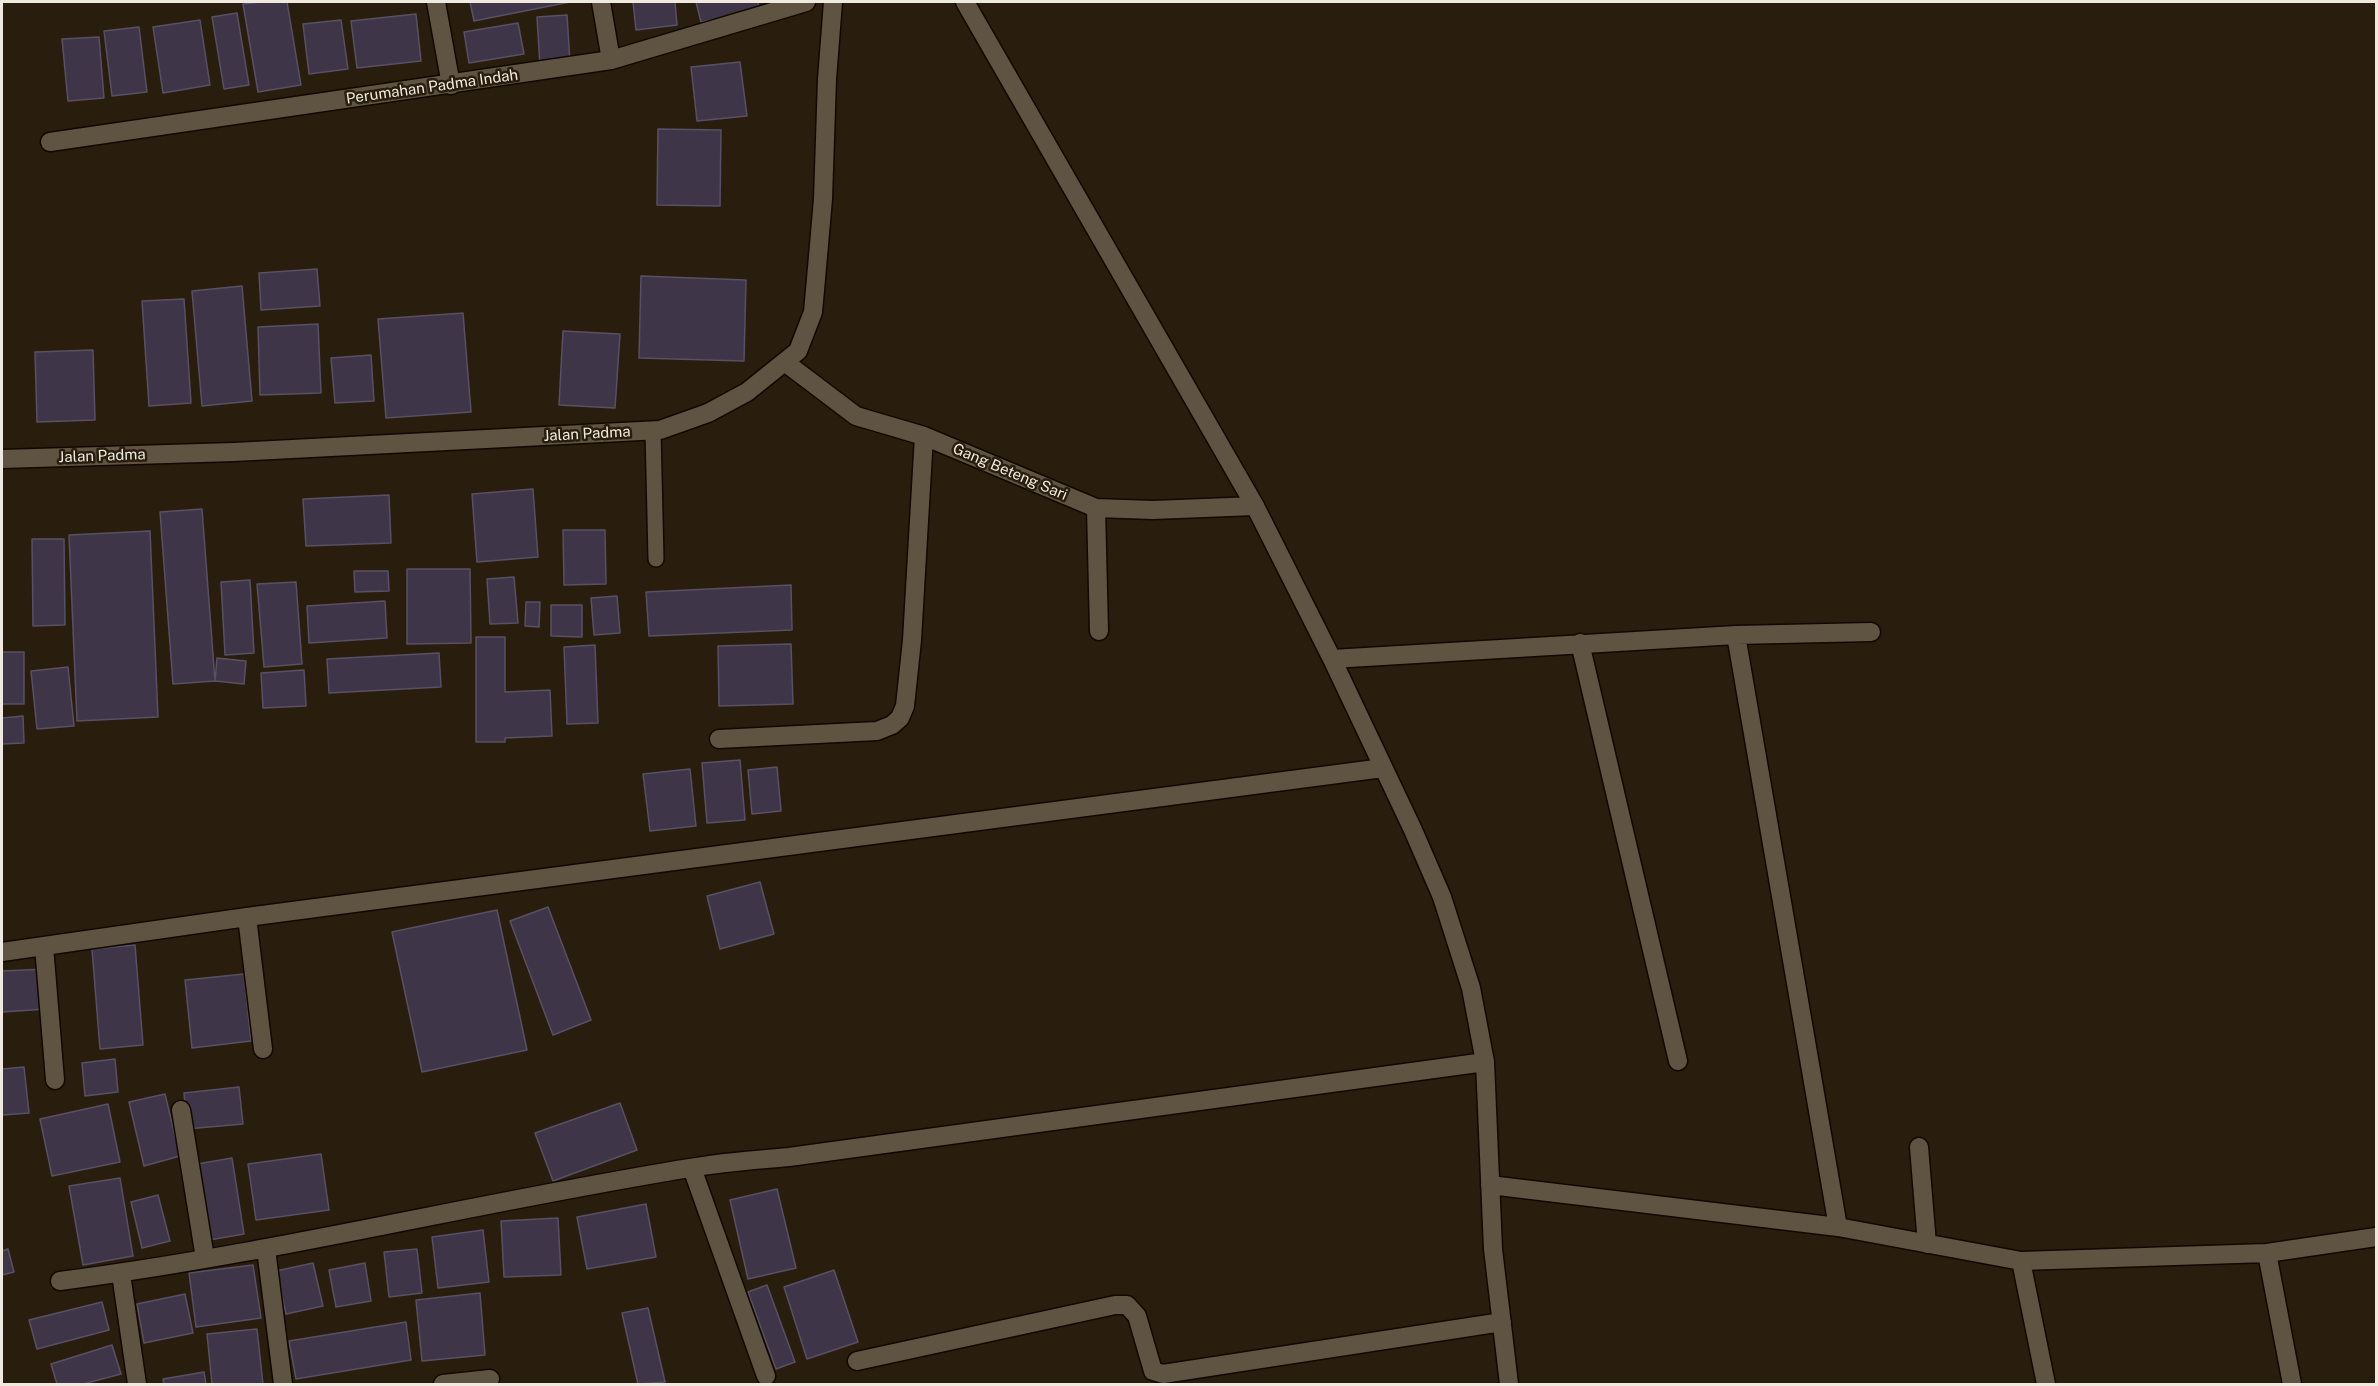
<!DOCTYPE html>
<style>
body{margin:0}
#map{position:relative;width:2378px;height:1386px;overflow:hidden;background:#291e0e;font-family:"Public Sans",sans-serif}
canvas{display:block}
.frame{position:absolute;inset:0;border:3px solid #f0e9df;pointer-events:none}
</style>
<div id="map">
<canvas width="2378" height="1386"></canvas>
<div class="frame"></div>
</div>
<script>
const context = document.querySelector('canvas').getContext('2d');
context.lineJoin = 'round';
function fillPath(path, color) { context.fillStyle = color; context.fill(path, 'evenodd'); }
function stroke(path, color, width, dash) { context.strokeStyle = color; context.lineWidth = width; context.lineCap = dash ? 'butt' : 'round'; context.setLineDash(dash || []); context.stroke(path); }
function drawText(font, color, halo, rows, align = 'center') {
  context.font = font + ' "Public Sans",sans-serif'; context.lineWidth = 5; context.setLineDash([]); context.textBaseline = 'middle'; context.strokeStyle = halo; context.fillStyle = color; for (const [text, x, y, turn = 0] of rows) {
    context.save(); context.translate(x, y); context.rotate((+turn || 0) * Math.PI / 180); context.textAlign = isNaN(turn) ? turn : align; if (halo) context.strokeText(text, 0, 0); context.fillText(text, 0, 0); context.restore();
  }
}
const building = new Path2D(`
 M 261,2 L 287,2 L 301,85 L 258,92 L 243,4 Z
 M 470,2 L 570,2 L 474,21 Z
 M 633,2 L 675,2 L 677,25 L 636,30 Z
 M 696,2 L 758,2 L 759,10 L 701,22 Z
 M 237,13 L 249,85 L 224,89 L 212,17 Z
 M 416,14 L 421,61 L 357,68 L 351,21 Z
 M 567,15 L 570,63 L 540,66 L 537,17 Z
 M 200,20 L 210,85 L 163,93 L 153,27 Z
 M 341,20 L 348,69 L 309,74 L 303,24 Z
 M 518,23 L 524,54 L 469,63 L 464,32 Z
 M 139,27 L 147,92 L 112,96 L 104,31 Z
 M 99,37 L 104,98 L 68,101 L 62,39 Z
 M 740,62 L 747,116 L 697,121 L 691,67 Z
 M 658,129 L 721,130 L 720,206 L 657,205 Z
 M 317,269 L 320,306 L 261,310 L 259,273 Z
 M 641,276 L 746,280 L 744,361 L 639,358 Z
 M 242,286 L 252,401 L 202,406 L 192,291 Z
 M 184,299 L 191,403 L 149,406 L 142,301 Z
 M 463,313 L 471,412 L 386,418 L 378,319 Z
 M 318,324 L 321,393 L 260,395 L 258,327 Z
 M 563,331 L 620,334 L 615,408 L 559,405 Z
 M 93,350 L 95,420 L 37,422 L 35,352 Z
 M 371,355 L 374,401 L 335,403 L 331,358 Z
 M 533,489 L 538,557 L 477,562 L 472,494 Z
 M 389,495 L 391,543 L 306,546 L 303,499 Z
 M 202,509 L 215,681 L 173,684 L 160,512 Z
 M 563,530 L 605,530 L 606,584 L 564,585 Z
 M 150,531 L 158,717 L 77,721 L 69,535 Z
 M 32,539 L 64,539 L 65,625 L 33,626 Z
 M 407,569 L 470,569 L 471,643 L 407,644 Z
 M 354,571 L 388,571 L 389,591 L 355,592 Z
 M 514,577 L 518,623 L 490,624 L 487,579 Z
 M 250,580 L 254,653 L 225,655 L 221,582 Z
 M 296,582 L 302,664 L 264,667 L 257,584 Z
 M 791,585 L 792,630 L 649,636 L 646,592 Z
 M 617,596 L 620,633 L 594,635 L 591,598 Z
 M 385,601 L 387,638 L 309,643 L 307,606 Z
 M 526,602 L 540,602 L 539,627 L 525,626 Z
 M 551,605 L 582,605 L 582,637 L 551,636 Z
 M 476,637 L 505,637 L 505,692 L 550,690 L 552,736 L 505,738 L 505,742 L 476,742 Z
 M 791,644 L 793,704 L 719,706 L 718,646 Z
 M 595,645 L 598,723 L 567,724 L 564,647 Z
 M 2,652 L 24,652 L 24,704 L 2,704 Z
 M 439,653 L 441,687 L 329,693 L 327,659 Z
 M 217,658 L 246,661 L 244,684 L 215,681 Z
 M 68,667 L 74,726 L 37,729 L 31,671 Z
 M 304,670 L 306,706 L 263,708 L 261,673 Z
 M 23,716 L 24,743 L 2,744 L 2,718 Z
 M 740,760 L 745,820 L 707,823 L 702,763 Z
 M 777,767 L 781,811 L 752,814 L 748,770 Z
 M 690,769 L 696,826 L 650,831 L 643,774 Z
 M 760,882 L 774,934 L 720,949 L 707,896 Z
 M 548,907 L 591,1020 L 553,1035 L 510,921 Z
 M 497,910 L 527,1050 L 422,1072 L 392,932 Z
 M 135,945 L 143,1045 L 100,1049 L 92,949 Z
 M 45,969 L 47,1009 L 2,1012 L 2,971 Z
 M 244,974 L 251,1041 L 192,1048 L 185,980 Z
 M 115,1059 L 118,1092 L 85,1096 L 82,1063 Z
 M 24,1067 L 29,1113 L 2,1115 L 2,1069 Z
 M 239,1087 L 243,1124 L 187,1129 L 184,1093 Z
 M 165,1094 L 180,1156 L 144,1166 L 129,1102 Z
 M 620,1103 L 637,1150 L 553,1181 L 535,1133 Z
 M 108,1104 L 120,1162 L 52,1176 L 40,1119 Z
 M 321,1154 L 329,1210 L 256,1220 L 248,1164 Z
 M 232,1158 L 244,1234 L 209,1240 L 197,1164 Z
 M 120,1178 L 133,1256 L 83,1265 L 69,1186 Z
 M 777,1189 L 796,1268 L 748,1279 L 730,1200 Z
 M 158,1195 L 170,1241 L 142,1248 L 131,1202 Z
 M 646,1204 L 656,1257 L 587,1269 L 577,1217 Z
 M 558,1218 L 561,1275 L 504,1277 L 501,1221 Z
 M 483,1230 L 489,1282 L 438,1288 L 432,1237 Z
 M 8,1249 L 14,1272 L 2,1275 L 2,1251 Z
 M 417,1249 L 422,1293 L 389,1297 L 384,1252 Z
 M 313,1263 L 323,1306 L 286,1314 L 276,1271 Z
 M 365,1263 L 371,1301 L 336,1307 L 329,1270 Z
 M 253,1265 L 261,1318 L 196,1327 L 189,1273 Z
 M 834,1270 L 858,1342 L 807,1359 L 784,1287 Z
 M 767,1285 L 795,1362 L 776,1369 L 748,1292 Z
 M 480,1293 L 485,1355 L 422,1361 L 416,1300 Z
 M 185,1294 L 193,1333 L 144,1343 L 137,1304 Z
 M 102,1302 L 109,1330 L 37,1349 L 29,1320 Z
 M 648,1308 L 665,1382 L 638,1384 L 622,1313 Z
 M 406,1322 L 411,1360 L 296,1379 L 289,1341 Z
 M 257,1329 L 263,1384 L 212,1384 L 207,1334 Z
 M 112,1345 L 121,1374 L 83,1384 L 57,1384 L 51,1364 Z
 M 204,1372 L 206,1384 L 164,1384 L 163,1379 Z`);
fillPath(building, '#3e3648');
stroke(building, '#585063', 1.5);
const service = new Path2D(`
 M 653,431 L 656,559`);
const minor = new Path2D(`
 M 436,2 L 451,85
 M 601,2 L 611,60
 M 965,2 L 1255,506 L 1332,659 L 1413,830 L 1442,897 L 1471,988 L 1485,1062 L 1493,1249 L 1509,1384
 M 50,142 L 611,60 L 806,2
 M 786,363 L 856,416 L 924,436 L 1096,508 L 1153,510 L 1255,506
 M 1096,508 L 1099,631
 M 1736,635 L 1838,1227
 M 1580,643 L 1678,1061
 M 1332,659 L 1736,635 L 1871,632
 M 719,739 L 877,731 L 892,725 L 900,718 L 905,706 L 912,640 L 924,436
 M 247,917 L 263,1049
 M 44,946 L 55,1080
 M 2,952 L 247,917 L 1383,768
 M 181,1110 L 205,1258
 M 1919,1147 L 1927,1244
 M 692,1168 L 766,1376
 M 1490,1185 L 1838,1227 L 2021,1261 L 2267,1253 L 2376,1237
 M 266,1249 L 283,1384
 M 2267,1253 L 2292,1384
 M 2021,1261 L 2046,1384
 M 121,1274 L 137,1384
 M 60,1281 C 272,1254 479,1202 690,1168 C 723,1162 756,1160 789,1157 L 1485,1062
 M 857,1361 L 1115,1305 L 1127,1305 L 1137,1316 L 1153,1371 L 1163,1374 L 1502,1322
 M 443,1384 L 490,1379`);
const tertiary = new Path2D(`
 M 2,459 L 234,452 L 660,430 L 708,413 L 747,392 L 798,351 L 813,312 L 816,279 L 823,199 L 827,79 L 833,2`);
stroke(service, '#110800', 18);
stroke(minor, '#110800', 21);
stroke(tertiary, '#110800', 21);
stroke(service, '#5f5341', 15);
stroke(minor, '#5f5341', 18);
stroke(tertiary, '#5f5341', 18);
drawText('15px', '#f0e9df', '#291e0e', [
 ["Perumahan Padma Indah",432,87,-8],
 ["Jalan Padma",587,434,-3],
 ["Jalan Padma",102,456,-2],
 ["Gang Beteng Sari",1010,472,23]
]);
</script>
